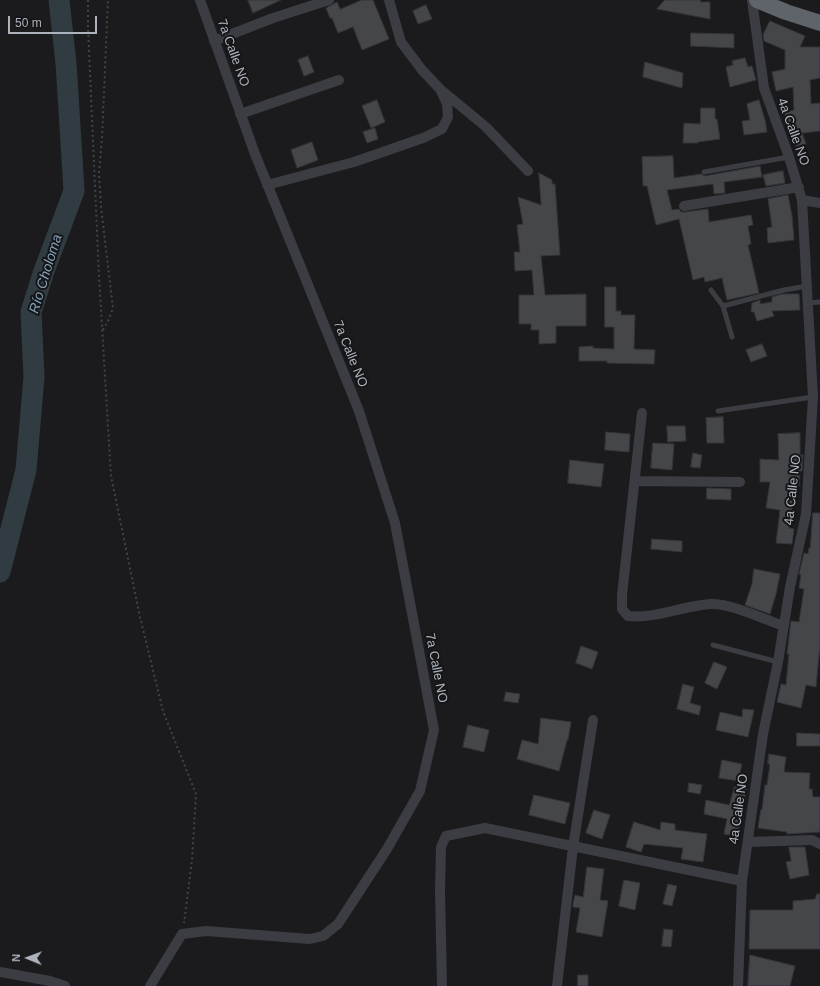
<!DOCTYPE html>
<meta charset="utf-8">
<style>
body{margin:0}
#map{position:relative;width:820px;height:986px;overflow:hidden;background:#1b1b1d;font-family:Helvetica,sans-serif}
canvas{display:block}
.north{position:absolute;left:8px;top:938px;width:40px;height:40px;-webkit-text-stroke:3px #161618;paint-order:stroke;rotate:271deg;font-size:11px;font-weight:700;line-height:16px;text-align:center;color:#adb3bd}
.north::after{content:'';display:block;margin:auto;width:14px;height:18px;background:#adb3bd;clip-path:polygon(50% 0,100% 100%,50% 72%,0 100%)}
.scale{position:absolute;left:8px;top:16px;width:89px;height:18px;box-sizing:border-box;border:2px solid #adb3bd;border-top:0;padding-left:5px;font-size:12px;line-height:14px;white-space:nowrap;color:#adb3bd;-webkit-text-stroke:3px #161618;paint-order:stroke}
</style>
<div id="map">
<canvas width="820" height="986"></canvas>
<div class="north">N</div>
<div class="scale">50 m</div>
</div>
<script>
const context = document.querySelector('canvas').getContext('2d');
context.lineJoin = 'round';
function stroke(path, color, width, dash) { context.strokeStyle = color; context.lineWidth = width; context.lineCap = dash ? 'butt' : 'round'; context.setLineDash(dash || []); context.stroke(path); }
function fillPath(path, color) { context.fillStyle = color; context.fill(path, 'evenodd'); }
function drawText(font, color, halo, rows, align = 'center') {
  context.font = font + ' Helvetica,sans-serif'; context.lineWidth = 4; context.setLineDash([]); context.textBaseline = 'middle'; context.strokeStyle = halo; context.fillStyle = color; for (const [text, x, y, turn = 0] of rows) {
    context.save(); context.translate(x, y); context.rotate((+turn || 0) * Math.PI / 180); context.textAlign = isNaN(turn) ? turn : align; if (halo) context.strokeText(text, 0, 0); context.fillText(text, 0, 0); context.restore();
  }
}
stroke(new Path2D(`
 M 0,572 L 26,470 L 34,377 L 31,312 L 44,271 L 74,191 L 66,63 L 59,0`), '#303c42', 21);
const building = new Path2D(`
 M 248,0 L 281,0 L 253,13 Z
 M 362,0 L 373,0 L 389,39 L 362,50 L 353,27 L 338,33 L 332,18 L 330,18 L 326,8 L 337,2 L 340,9 Z
 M 665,0 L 701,0 L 700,2 L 710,2 L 710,19 L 657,9 Z
 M 426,5 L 432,19 L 418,24 L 413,11 Z
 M 770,21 L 805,36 L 800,47 L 820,47 L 820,78 L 810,80 L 811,104 L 820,103 L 820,131 L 802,133 L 806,144 L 796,147 L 784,113 L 794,110 L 793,87 L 776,91 L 772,72 L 785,69 L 785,50 L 764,41 L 763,35 Z
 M 691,33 L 734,34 L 734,48 L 691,46 Z
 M 308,56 L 314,72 L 304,76 L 298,60 Z
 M 745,58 L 748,67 L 752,66 L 756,80 L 730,87 L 726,67 L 733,65 L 732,61 Z
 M 645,62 L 683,73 L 682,88 L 643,77 Z
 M 377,100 L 385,122 L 371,128 L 362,106 Z
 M 759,100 L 765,120 L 767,132 L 744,135 L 742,121 L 750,120 L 747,104 Z
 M 701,108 L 715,108 L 715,119 L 717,119 L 720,139 L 698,142 L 698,143 L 683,143 L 684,123 L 700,124 Z
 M 375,128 L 378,139 L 367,143 L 363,132 Z
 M 312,142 L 318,160 L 297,168 L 291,150 Z
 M 673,156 L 674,178 L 701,174 L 705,176 L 760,166 L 762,177 L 724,182 L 725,193 L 714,194 L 713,184 L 667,190 L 672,210 L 679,209 L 681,212 L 685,212 L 708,209 L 709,222 L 751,215 L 753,225 L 748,226 L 751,244 L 748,245 L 759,293 L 727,300 L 722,278 L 705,282 L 704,277 L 693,280 L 679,219 L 656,225 L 647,186 L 643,186 L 642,157 Z
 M 783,171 L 785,183 L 766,186 L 763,175 Z
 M 539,173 L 552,180 L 552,184 L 555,184 L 560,255 L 541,256 L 545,295 L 586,294 L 586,326 L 556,326 L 556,343 L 539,344 L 539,330 L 531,330 L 531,324 L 519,324 L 519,295 L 534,295 L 532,270 L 515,271 L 514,252 L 520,252 L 517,225 L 523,224 L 518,197 L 541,205 Z
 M 788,195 L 792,216 L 794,240 L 768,243 L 767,228 L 772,227 L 768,199 Z
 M 605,287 L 616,287 L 616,311 L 621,311 L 621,315 L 635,315 L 634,349 L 655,350 L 654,364 L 607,363 L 607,361 L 579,361 L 579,347 L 593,346 L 593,348 L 614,349 L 614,327 L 605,327 Z
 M 783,294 L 799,294 L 800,310 L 772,311 L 774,316 L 757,321 L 754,312 L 751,312 L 752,303 L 760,300 L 760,304 L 772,302 L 772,297 Z
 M 762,344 L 767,356 L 751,362 L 746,350 Z
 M 723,417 L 724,443 L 707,443 L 706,418 Z
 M 667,426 L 685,426 L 686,441 L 668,442 Z
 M 606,432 L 630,434 L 629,452 L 605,450 Z
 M 800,433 L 800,455 L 803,455 L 802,471 L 800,471 L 799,486 L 796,486 L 789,528 L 794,529 L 792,544 L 776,543 L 780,510 L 766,508 L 770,482 L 760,482 L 760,459 L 779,460 L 778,434 Z
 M 653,443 L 674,444 L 672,470 L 651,468 Z
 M 693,453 L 702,455 L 700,468 L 691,467 Z
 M 570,460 L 604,464 L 601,487 L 568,483 Z
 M 707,488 L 731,489 L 731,500 L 707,499 Z
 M 813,513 L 820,513 L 820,645 L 816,687 L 806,685 L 801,708 L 777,702 L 781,684 L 786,685 L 789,654 L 787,654 L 791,621 L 799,622 L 804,589 L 799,588 L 801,575 L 799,574 L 804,553 L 808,554 L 809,548 L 810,548 Z
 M 652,539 L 682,541 L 682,552 L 651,549 Z
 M 754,569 L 780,574 L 776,594 L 770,614 L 745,605 L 752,584 Z
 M 581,646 L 598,652 L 592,669 L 576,663 Z
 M 714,662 L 727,667 L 717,689 L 705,683 Z
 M 683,684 L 694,687 L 690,703 L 701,706 L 699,715 L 677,709 Z
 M 506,692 L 520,694 L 518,703 L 504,701 Z
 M 743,709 L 754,710 L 748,737 L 716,730 L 720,712 L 742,717 Z
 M 541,718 L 571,722 L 568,740 L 567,740 L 559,771 L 517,759 L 522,740 L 538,744 Z
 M 468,725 L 489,730 L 484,752 L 463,747 Z
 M 797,733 L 820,734 L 820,746 L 797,746 Z
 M 769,754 L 786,757 L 784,772 L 810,773 L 809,789 L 812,789 L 813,797 L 820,797 L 820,832 L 787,834 L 787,832 L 758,828 L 761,809 L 762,810 L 765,785 L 767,785 L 770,764 L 768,764 Z
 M 722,760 L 742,764 L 738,781 L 719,778 Z
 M 689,783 L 702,785 L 700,794 L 688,792 Z
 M 735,786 L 747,789 L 742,807 L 743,807 L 738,836 L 724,834 L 727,819 L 704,814 L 706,800 L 729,805 Z
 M 534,795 L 570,803 L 565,824 L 529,815 Z
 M 594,810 L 610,815 L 602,839 L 586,833 Z
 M 634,822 L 660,830 L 661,822 L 675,824 L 675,830 L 707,834 L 703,862 L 681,859 L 683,848 L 644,844 L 641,852 L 626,847 Z
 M 789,847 L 805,847 L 809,875 L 790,879 L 786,862 L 791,861 Z
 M 587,867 L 604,869 L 600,900 L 608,901 L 602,937 L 576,932 L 580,908 L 573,907 L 573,904 L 575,895 L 583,897 Z
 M 624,880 L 640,883 L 635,910 L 619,906 Z
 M 668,884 L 677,886 L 672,906 L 663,904 Z
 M 817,894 L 820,894 L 820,949 L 749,949 L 750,910 L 793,910 L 793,901 L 815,899 Z
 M 664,929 L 673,930 L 671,947 L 662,946 Z
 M 750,955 L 795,966 L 790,986 L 748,986 Z
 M 578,975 L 588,975 L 588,986 L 578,986 Z`);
fillPath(building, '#45464a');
stroke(building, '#353539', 1);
stroke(new Path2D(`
 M 88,0 L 88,28 L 99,276 L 111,476 L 140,617 L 163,711 L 196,794 L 192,860 L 184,923
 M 103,330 L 109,319 L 113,308 L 101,207 L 99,173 L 102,139 L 108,0`), '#414449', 2, [2, 3]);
stroke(new Path2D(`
 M 704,172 L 789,157
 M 711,290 L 723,306 L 784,290 L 807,286
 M 808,303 L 820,302
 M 723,306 L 732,337
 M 718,411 L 813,397
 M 713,645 L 778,662`), '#3b3d42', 5);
stroke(new Path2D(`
 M 389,0 L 401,42 L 422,70 L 440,89 L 486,127 L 528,171
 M 214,41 L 273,18 L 329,0
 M 240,114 L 339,80
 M 267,185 L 354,162 L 423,138 L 442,129 L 448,117 L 447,104 L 440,89
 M 802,200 L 820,203
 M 684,206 L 799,187
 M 642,413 L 622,595 L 622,609 L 628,616 C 656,619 682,606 710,604 C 730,603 764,619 783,626
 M 635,481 L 740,482
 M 748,842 L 812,840 L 820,844
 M 0,972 L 50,981 L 65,986
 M 150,986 L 182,934 L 206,931 L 310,939 L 323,936 L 338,924 L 387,849 L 420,791 L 434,730 L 395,523 L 359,411 L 255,154 L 200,0
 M 442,986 L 440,890 L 441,847 L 446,836 L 485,828 L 742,881
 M 557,986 L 573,847 L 593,720
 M 738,986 L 742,881 L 763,734 L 778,662 L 790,587 L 806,514 L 813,397 L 802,200 L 789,157 L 764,88 L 752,0`), '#3b3d42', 10);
stroke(new Path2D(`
 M 757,0 L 786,12 L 820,23`), '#5f636a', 16);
drawText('13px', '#adb3bd', '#161618', [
 ["7a Calle NO",233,53,70],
 ["4a Calle NO",793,132,70],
 ["7a Calle NO",350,354,68],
 ["4a Calle NO",793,490,-84],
 ["7a Calle NO",436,668,79],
 ["4a Calle NO",739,809,-82]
]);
drawText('italic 14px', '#83a4b8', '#161618', [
 ["Río Choloma",46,274,-73]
]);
</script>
